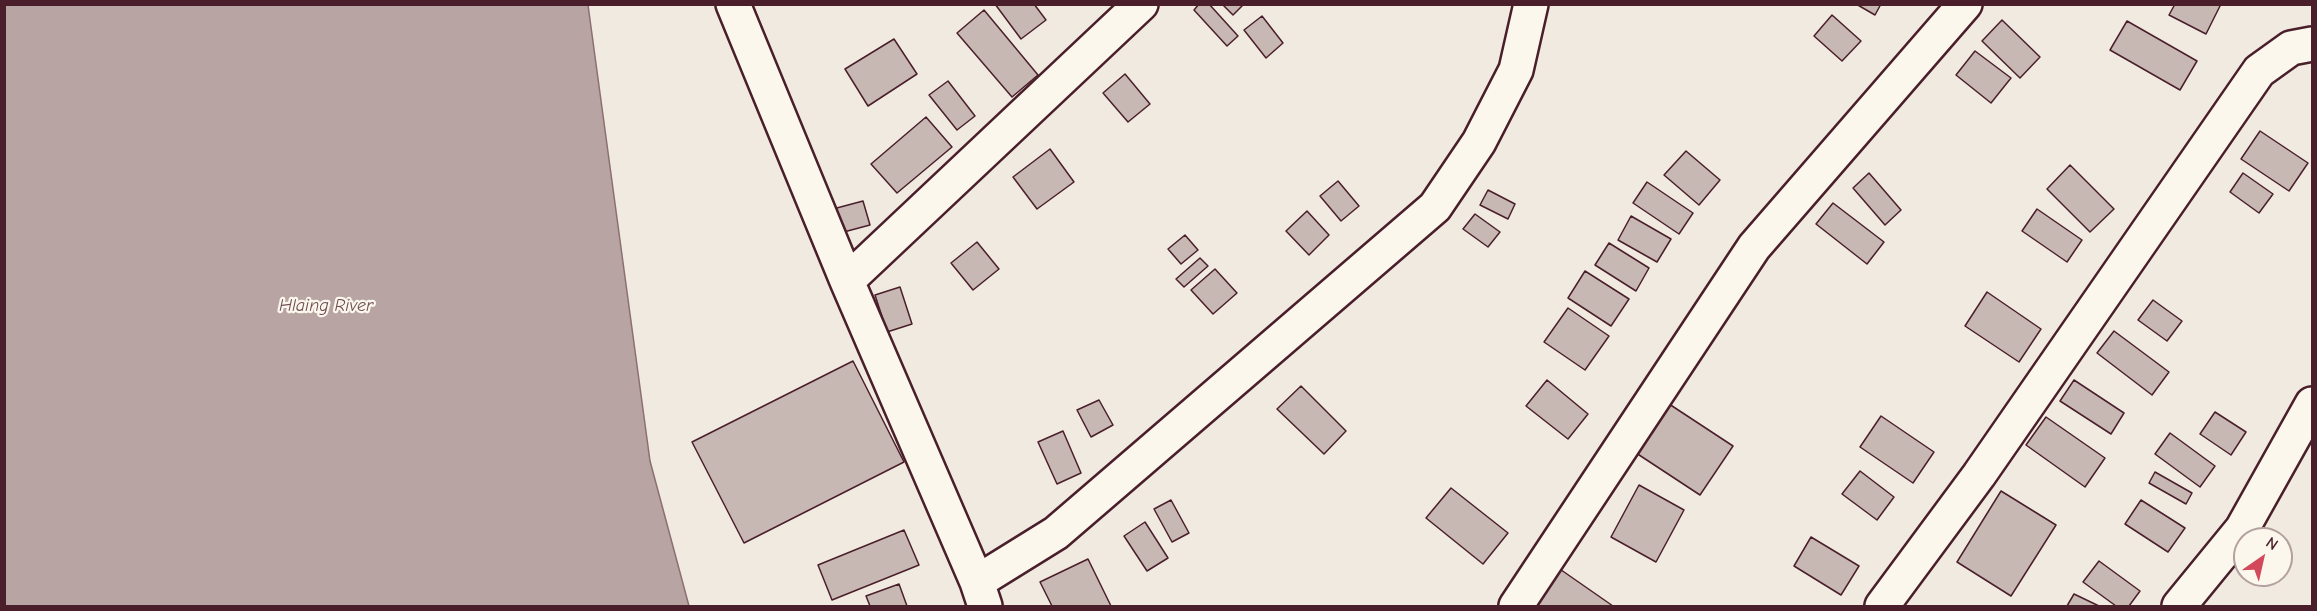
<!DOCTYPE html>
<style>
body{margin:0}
#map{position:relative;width:2317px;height:611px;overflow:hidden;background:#f0eae0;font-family:"Comic Neue",sans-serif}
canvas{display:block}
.frame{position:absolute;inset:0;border:6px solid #4a1f2b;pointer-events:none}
.north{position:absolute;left:2233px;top:527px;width:60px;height:60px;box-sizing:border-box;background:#fbf7ec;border:2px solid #b4a19f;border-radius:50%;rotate:34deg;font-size:16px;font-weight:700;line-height:24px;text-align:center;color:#4a1f2b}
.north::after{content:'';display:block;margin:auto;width:21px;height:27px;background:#d1495b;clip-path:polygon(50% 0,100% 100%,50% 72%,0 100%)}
</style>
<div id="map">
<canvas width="2317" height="611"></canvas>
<div class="frame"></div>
<div class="north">N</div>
</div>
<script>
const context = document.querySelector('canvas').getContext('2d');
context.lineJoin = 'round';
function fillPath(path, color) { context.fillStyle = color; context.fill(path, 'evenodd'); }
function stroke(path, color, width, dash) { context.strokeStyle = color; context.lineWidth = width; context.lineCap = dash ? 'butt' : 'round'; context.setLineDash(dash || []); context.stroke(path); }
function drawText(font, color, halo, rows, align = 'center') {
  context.font = font + ' "Comic Neue",sans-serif'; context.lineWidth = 4.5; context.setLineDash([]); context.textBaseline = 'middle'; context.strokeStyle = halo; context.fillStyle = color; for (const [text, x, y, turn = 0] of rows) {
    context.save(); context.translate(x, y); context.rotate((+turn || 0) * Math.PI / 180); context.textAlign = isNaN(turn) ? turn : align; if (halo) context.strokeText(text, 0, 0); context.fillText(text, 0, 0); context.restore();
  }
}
const water = new Path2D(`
 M 4,5 L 588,5 L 650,461 L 689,606 L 5,606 Z`);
fillPath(water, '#b8a4a2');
stroke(water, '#8c6f72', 1.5);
const building = new Path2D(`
 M 995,4 L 1034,4 L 1046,20 L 1021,39 Z
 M 1199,4 L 1209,4 L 1238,36 L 1227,46 L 1194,10 Z
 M 1222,4 L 1244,4 L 1233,15 Z
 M 1856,4 L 1881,4 L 1875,15 Z
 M 2175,4 L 2218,4 L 2220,6 L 2206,34 L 2169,15 Z
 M 984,10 L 1038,75 L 1012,97 L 957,33 Z
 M 1832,15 L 1861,41 L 1842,61 L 1814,36 Z
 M 1262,16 L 1283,43 L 1266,58 L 1244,30 Z
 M 2002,20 L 2040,57 L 2020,78 L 1982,41 Z
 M 2127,21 L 2197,61 L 2180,90 L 2110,50 Z
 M 894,39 L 917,74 L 868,106 L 845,69 Z
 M 1975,51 L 2011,78 L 1991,103 L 1956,75 Z
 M 1125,74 L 1150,104 L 1128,122 L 1103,93 Z
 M 948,81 L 975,116 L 957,130 L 929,95 Z
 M 926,117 L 952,147 L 897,193 L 871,164 Z
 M 2260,131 L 2308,163 L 2289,191 L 2241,159 Z
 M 1050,149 L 1074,182 L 1037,209 L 1013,177 Z
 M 1686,151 L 1720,180 L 1699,205 L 1664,175 Z
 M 2070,165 L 2114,209 L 2090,232 L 2047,189 Z
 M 1869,173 L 1901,210 L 1885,225 L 1853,188 Z
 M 2243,173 L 2273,194 L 2259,213 L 2230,192 Z
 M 1338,181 L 1359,206 L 1341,221 L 1320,196 Z
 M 1647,182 L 1693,213 L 1679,234 L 1633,203 Z
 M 1488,190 L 1515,204 L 1508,219 L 1480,205 Z
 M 863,201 L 870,225 L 840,233 L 833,209 Z
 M 1833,203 L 1884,242 L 1867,264 L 1816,224 Z
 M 2037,209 L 2082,240 L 2067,262 L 2022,231 Z
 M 1307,211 L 1329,235 L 1309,255 L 1286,231 Z
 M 1475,214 L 1500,232 L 1488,247 L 1463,229 Z
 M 1631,216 L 1671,239 L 1657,262 L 1618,240 Z
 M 1185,235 L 1198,250 L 1181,264 L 1168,249 Z
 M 977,242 L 999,269 L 973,290 L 951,263 Z
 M 1609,243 L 1649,268 L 1636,291 L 1595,265 Z
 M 1200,258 L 1208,266 L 1184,287 L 1176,279 Z
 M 1215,269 L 1237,293 L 1213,314 L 1191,290 Z
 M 1585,271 L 1629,299 L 1611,326 L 1568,298 Z
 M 900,287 L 912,324 L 887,332 L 875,295 Z
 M 1987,292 L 2041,329 L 2019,362 L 1965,326 Z
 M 2153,300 L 2182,321 L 2167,341 L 2138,320 Z
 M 1568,308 L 1609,336 L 1585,370 L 1544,342 Z
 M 2114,331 L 2169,372 L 2152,395 L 2097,353 Z
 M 853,361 L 904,462 L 744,543 L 692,442 Z
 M 1547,380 L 1588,414 L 1568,439 L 1526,406 Z
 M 2074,380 L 2124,413 L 2111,434 L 2060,401 Z
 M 1301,386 L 1346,431 L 1324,454 L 1277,409 Z
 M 1099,400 L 1113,425 L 1091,437 L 1077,410 Z
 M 1663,400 L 1733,446 L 1700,495 L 1630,449 Z
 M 2215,412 L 2246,432 L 2231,455 L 2200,434 Z
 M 1881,416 L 1934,452 L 1913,483 L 1860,447 Z
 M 2046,417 L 2105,458 L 2085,487 L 2026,445 Z
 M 1063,431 L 1081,473 L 1057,484 L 1038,442 Z
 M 2170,433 L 2215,466 L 2200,487 L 2155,454 Z
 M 1860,471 L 1894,497 L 1877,520 L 1842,494 Z
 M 2155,472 L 2192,493 L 2186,504 L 2149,483 Z
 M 1639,485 L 1684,510 L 1656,562 L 1611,537 Z
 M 1451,488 L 1508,533 L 1483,564 L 1426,518 Z
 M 2001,491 L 2056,525 L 2011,596 L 1957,562 Z
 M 1171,500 L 1189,533 L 1172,542 L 1154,509 Z
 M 2141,500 L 2185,528 L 2168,552 L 2125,524 Z
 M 1145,522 L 1168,558 L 1147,571 L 1124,536 Z
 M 904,530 L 919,565 L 832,600 L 818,565 Z
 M 1811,537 L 1859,566 L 1841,595 L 1794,566 Z
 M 1088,559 L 1111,606 L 1052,606 L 1040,582 Z
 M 2099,561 L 2140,591 L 2129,606 L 2116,606 L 2083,582 Z
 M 1554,565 L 1613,606 L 1524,606 Z
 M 899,584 L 907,606 L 870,606 L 866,596 Z
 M 2074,594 L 2099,606 L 2067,606 Z`);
fillPath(building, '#c8b8b3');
stroke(building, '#4a1f2b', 1.5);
const street = new Path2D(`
 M 733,4 L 847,281 L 977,582 L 985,606
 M 847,281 L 1141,4
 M 977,582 L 1056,533 L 1435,207 L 1479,142 L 1516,70 L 1531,4
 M 1516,606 L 1754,247 L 1965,4
 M 1882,606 L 1979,475 L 2259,71 L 2291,48 L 2312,44
 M 2179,606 L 2242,529 L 2312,404`);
stroke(street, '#4a1f2b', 38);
stroke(street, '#fbf7ec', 33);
drawText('italic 18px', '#704e55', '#fbf7ec', [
 ["Hlaing River",326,306]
]);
</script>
